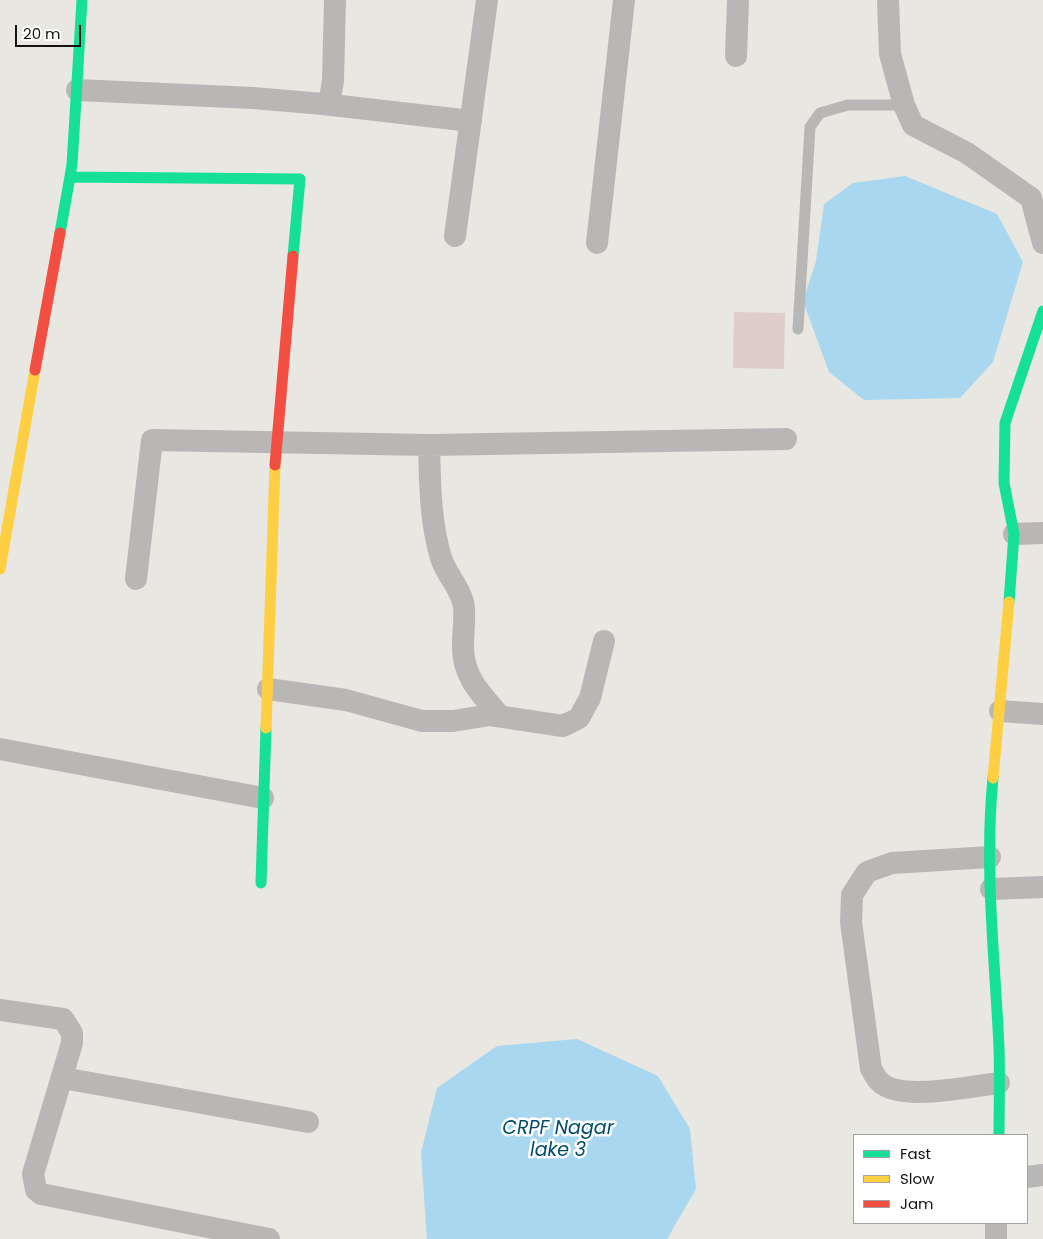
<!DOCTYPE html>
<style>
body{margin:0}
#map{position:relative;width:1043px;height:1239px;overflow:hidden;background:#e8e7e1;font-family:Poppins,sans-serif}
canvas{display:block}
.legend{position:absolute;left:853px;top:1134px;width:175px;height:90px;box-sizing:border-box;background:#fff;border:1px solid #a1a19f;margin:0;padding:6px 9px;list-style:none;font-size:15px;color:#14130f}
.legend li{display:flex;align-items:center;gap:10px;height:25px}
.legend b{width:25px;border:1px solid #a1a19f}
.scale{position:absolute;left:15px;top:25px;width:66px;height:22px;box-sizing:border-box;border:2px solid #14130f;border-top:0;padding-left:6px;font-size:15px;line-height:18px;white-space:nowrap;color:#14130f;-webkit-text-stroke:4px #fff;paint-order:stroke}
</style>
<div id="map">
<canvas width="1043" height="1239"></canvas>
<ul class="legend">
<li><b style="height:6px;background:#16e098"></b>Fast</li>
<li><b style="height:6px;background:#ffcf43"></b>Slow</li>
<li><b style="height:6px;background:#f24e42"></b>Jam</li>
</ul>
<div class="scale">20 m</div>
</div>
<script>
const context = document.querySelector('canvas').getContext('2d');
context.lineJoin = 'round';
function fillPath(path, color) { context.fillStyle = color; context.fill(path, 'evenodd'); }
function stroke(path, color, width, dash) { context.strokeStyle = color; context.lineWidth = width; context.lineCap = dash ? 'butt' : 'round'; context.setLineDash(dash || []); context.stroke(path); }
function drawText(font, color, halo, rows, align = 'center') {
  context.font = font + ' Poppins,sans-serif'; context.lineWidth = 5; context.setLineDash([]); context.textBaseline = 'middle'; context.strokeStyle = halo; context.fillStyle = color; for (const [text, x, y, turn = 0] of rows) {
    context.save(); context.translate(x, y); context.rotate((+turn || 0) * Math.PI / 180); context.textAlign = isNaN(turn) ? turn : align; if (halo) context.strokeText(text, 0, 0); context.fillText(text, 0, 0); context.restore();
  }
}
fillPath(new Path2D(`
 M 905,176 L 997,214 L 1023,262 L 993,362 L 960,398 L 864,400 L 829,372 L 803,301 L 816,261 L 824,204 L 853,183 Z
 M 577,1039 L 658,1076 L 690,1129 L 696,1189 L 667,1239 L 427,1239 L 421,1153 L 437,1088 L 497,1046 Z`), '#a9d7f0');
fillPath(new Path2D(`
 M 734,312 L 785,313 L 784,369 L 733,368 Z`), '#decdc9');
stroke(new Path2D(`
 M 798,329 L 810,127 L 820,113 L 848,105 L 904,105`), '#b9b7b6', 11);
stroke(new Path2D(`
 M 888,0 L 890,54 L 904,105 L 913,125 L 967,153 L 1031,198 L 1043,243
 M 736,56 L 738,0
 M 77,90 L 253,98 L 323,104 L 330,98 L 333,81 L 335,0
 M 323,104 L 471,121
 M 455,236 L 487,0
 M 597,243 L 624,0
 M 429,445 C 430,483 430,521 441,558 C 446,574 459,586 463,602 C 466,615 463,631 463,644 C 462,676 480,693 500,716
 M 1014,534 L 1043,533
 M 136,579 L 152,440 L 429,445 L 786,439
 M 268,689 L 346,700 L 422,721 L 453,721 L 490,715 L 563,726 L 579,718 L 590,698 L 604,641
 M 1000,711 L 1043,714
 M 0,749 L 263,798
 M 990,857 L 892,863 L 867,872 L 852,895 L 851,922 L 871,1069 C 874,1073 876,1079 880,1082 C 900,1102 972,1086 999,1083
 M 991,889 L 1043,887
 M 0,1010 L 63,1019 L 72,1033 L 72,1043 L 33,1174 L 36,1190 L 41,1194 L 269,1239
 M 63,1078 L 308,1122
 M 1027,1177 L 1043,1175
 M 996,1223 L 996,1239`), '#b9b7b6', 22);
stroke(new Path2D(`
 M 70,177 L 300,179 L 293,256
 M 60,233 L 72,165 L 82,0
 M 1009,602 L 1014,534 L 1004,483 L 1005,423 L 1043,311
 M 993,778 C 984,868 995,958 999,1048 C 1000,1077 999,1106 999,1135
 M 261,883 L 266,728`), '#16e098', 11);
stroke(new Path2D(`
 M 0,569 L 35,370
 M 266,728 L 275,465
 M 993,778 L 1009,602`), '#ffcf43', 11);
stroke(new Path2D(`
 M 35,370 L 60,233
 M 275,465 L 293,256`), '#f24e42', 11);
drawText('italic 19px', '#024d6b', '#fff', [
 ["CRPF Nagar",558,1129],
 ["lake 3",558,1151]
]);
</script>
